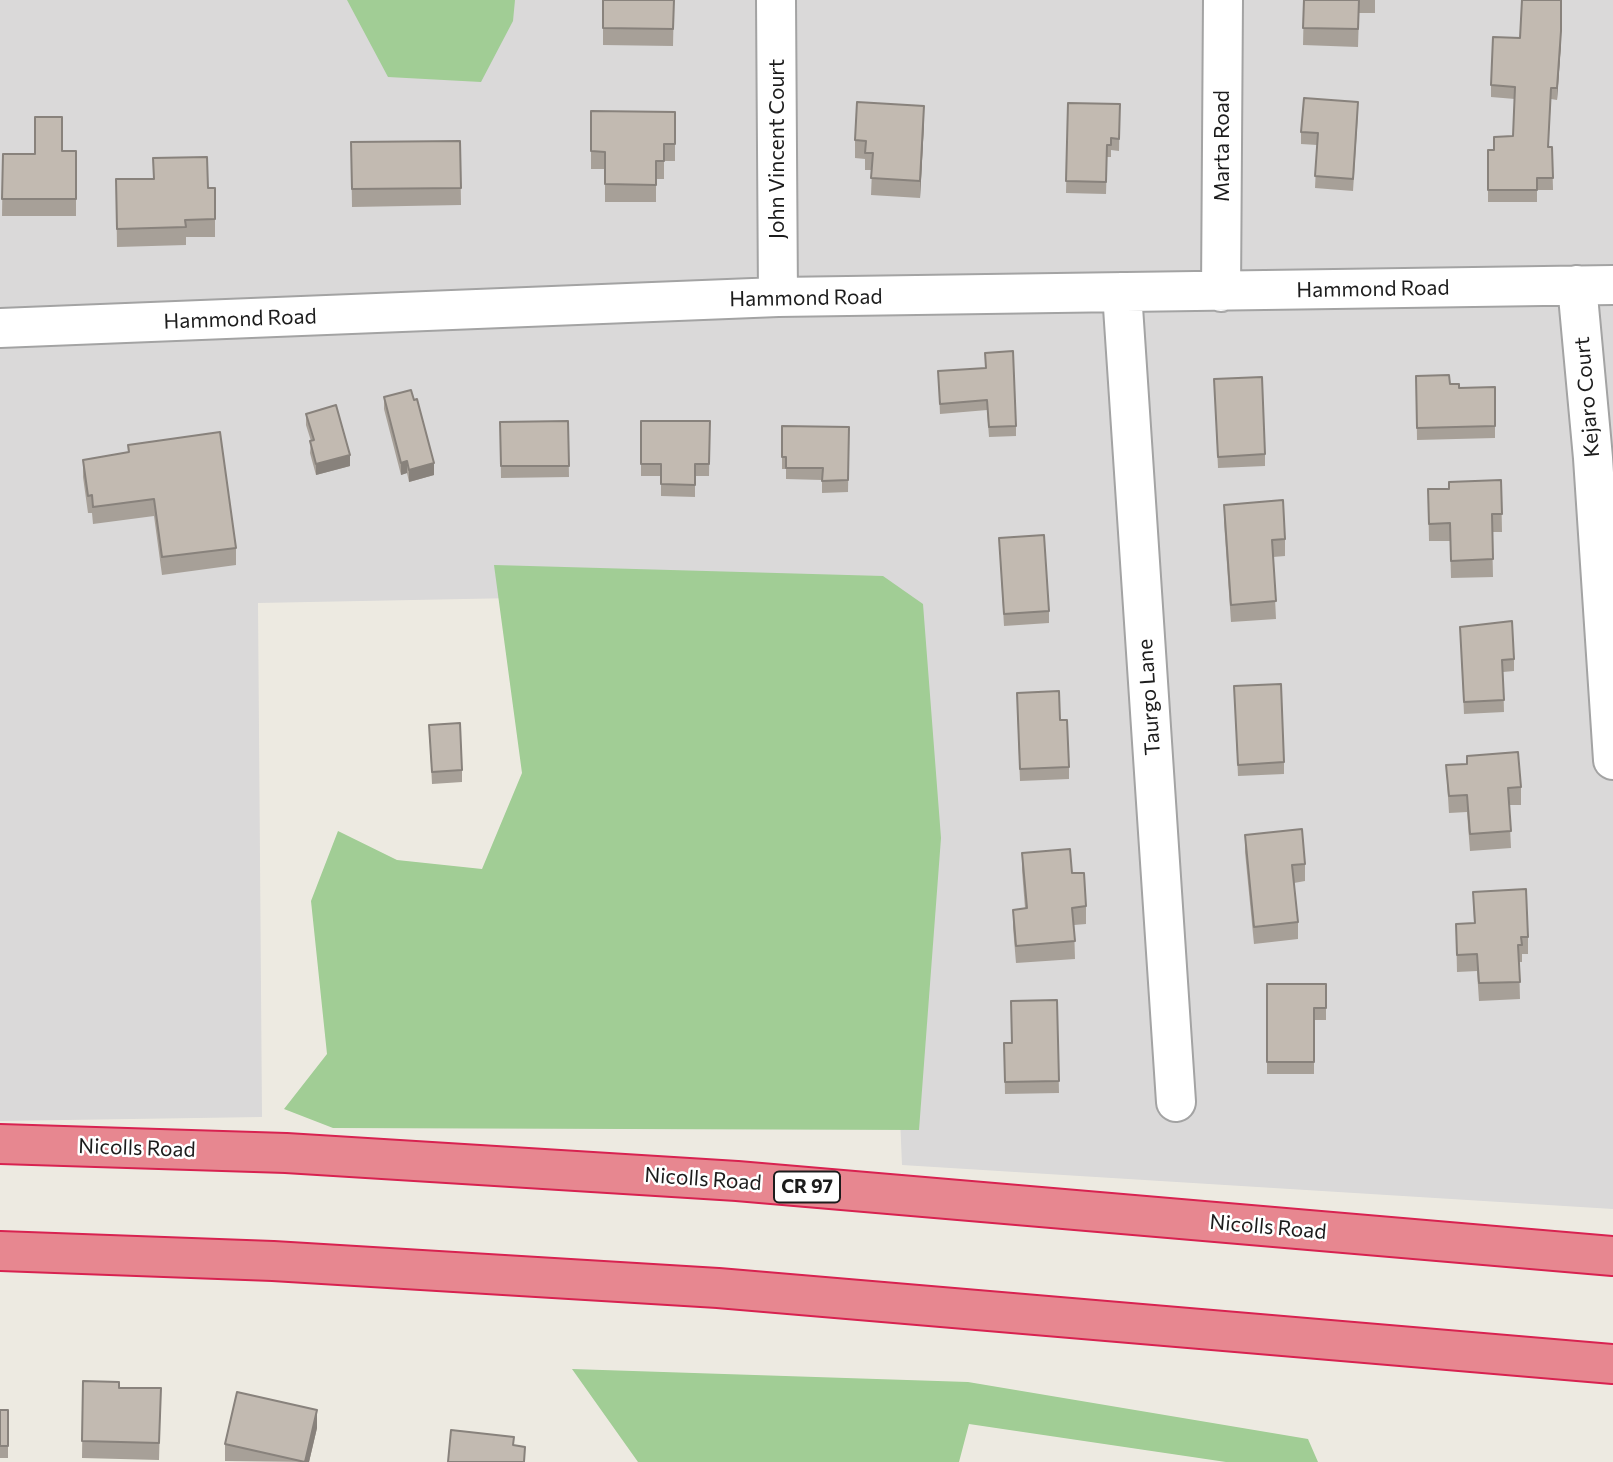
<!DOCTYPE html>
<style>
body{margin:0}
canvas{display:block;background:#edeae1}
</style>
<canvas width="1613" height="1462"></canvas>
<script>
const context = document.querySelector('canvas').getContext('2d');
context.lineJoin = 'round';
function fillPath(path, color) { context.fillStyle = color; context.fill(path, 'evenodd'); }
function stroke(path, color, width, dash) { context.strokeStyle = color; context.lineWidth = width; context.lineCap = dash ? 'butt' : 'round'; context.setLineDash(dash || []); context.stroke(path); }
function drawText(font, color, halo, rows, align = 'center') {
  context.font = font + ' Commissioner,sans-serif'; context.lineWidth = 5; context.setLineDash([]); context.textBaseline = 'middle'; context.strokeStyle = halo; context.fillStyle = color; for (const [text, x, y, turn = 0] of rows) {
    context.save(); context.translate(x, y); context.rotate((+turn || 0) * Math.PI / 180); context.textAlign = isNaN(turn) ? turn : align; if (halo) context.strokeText(text, 0, 0); context.fillText(text, 0, 0); context.restore();
  }
}
fillPath(new Path2D(`
 M 0,0 L 1613,0 L 1613,1209 L 902,1165 L 878,591 L 258,603 L 262,1117 L 0,1121 Z`), '#dad9d9');
fillPath(new Path2D(`
 M 347,0 L 515,0 L 513,21 L 481,82 L 388,77 Z
 M 494,565 L 883,576 L 923,604 L 941,838 L 919,1130 L 333,1128 L 284,1109 L 327,1054 L 311,901 L 338,831 L 397,860 L 482,869 L 522,773 Z
 M 572,1369 L 968,1382 L 1308,1439 L 1318,1462 L 1226,1462 L 969,1424 L 959,1462 L 638,1462 Z`), '#a1cd95');
const minor = new Path2D(`
 M 776,0 L 778,297
 M 1577,285 L 1593,458 L 1613,760
 M 1122,292 L 1176,1102
 M 1221,292 L 1223,0
 M 0,328 L 778,297 L 1613,285`);
const highway = new Path2D(`
 M 0,1144 L 286,1153 L 737,1181 L 1613,1256
 M 0,1251 L 273,1261 L 718,1288 L 1613,1364`);
stroke(minor, '#a3a3a3', 42);
stroke(highway, '#d82250', 42);
stroke(minor, '#fff', 38);
stroke(highway, '#e78790', 38);
fillPath(new Path2D(`
 M 603,0 L 674,0 L 673,46 L 603,45 Z
 M 1304,0 L 1375,0 L 1375,13 L 1359,13 L 1358,47 L 1303,45 Z
 M 1561,0 L 1561,43 L 1557,100 L 1551,99 L 1548,147 L 1552,147 L 1553,190 L 1537,190 L 1537,202 L 1488,202 L 1488,150 L 1494,150 L 1513,136 L 1515,99 L 1491,97 L 1491,85 L 1520,38 Z
 M 1068,103 L 1120,104 L 1119,151 L 1111,150 L 1111,157 L 1107,157 L 1106,194 L 1066,193 Z
 M 591,111 L 675,112 L 675,161 L 664,161 L 664,179 L 656,179 L 656,202 L 605,202 L 605,169 L 591,169 Z
 M 1358,114 L 1353,191 L 1315,188 L 1317,145 L 1301,144 L 1301,132 Z
 M 924,123 L 920,198 L 871,195 L 872,170 L 865,170 L 865,159 L 855,158 L 855,140 Z
 M 460,141 L 461,205 L 352,207 L 351,142 Z
 M 62,151 L 76,151 L 76,216 L 2,216 L 3,154 L 35,154 Z
 M 153,158 L 208,188 L 215,188 L 215,237 L 186,237 L 186,245 L 117,247 L 116,179 L 153,179 Z
 M 985,368 L 1016,426 L 1016,436 L 989,437 L 987,410 L 940,414 L 938,371 Z
 M 1416,376 L 1459,388 L 1495,387 L 1495,438 L 1417,440 Z
 M 1214,379 L 1265,454 L 1265,466 L 1218,468 Z
 M 384,397 L 434,475 L 409,482 L 407,473 L 401,475 L 384,409 Z
 M 306,414 L 350,466 L 316,475 L 310,453 L 311,441 L 306,425 Z
 M 568,421 L 569,477 L 501,478 L 500,422 Z
 M 641,421 L 710,421 L 709,476 L 695,476 L 695,497 L 661,496 L 661,476 L 641,476 Z
 M 782,426 L 849,427 L 848,492 L 822,493 L 822,480 L 786,479 L 786,469 L 782,469 Z
 M 128,445 L 236,548 L 236,565 L 162,575 L 154,516 L 93,524 L 92,513 L 88,513 L 83,477 L 83,460 L 128,452 Z
 M 1501,480 L 1502,532 L 1492,532 L 1493,577 L 1451,578 L 1450,541 L 1429,541 L 1428,489 L 1449,489 Z
 M 1224,505 L 1285,539 L 1285,556 L 1273,557 L 1276,619 L 1231,622 L 1224,522 Z
 M 999,538 L 1049,611 L 1049,623 L 1004,626 Z
 M 1460,627 L 1514,659 L 1514,671 L 1503,672 L 1504,712 L 1464,714 Z
 M 1234,686 L 1284,762 L 1284,774 L 1238,776 Z
 M 1017,705 L 1060,720 L 1069,767 L 1069,779 L 1020,781 Z
 M 429,725 L 462,770 L 462,782 L 432,784 Z
 M 1446,765 L 1521,787 L 1521,805 L 1509,805 L 1511,848 L 1470,851 L 1467,812 L 1449,813 Z
 M 1245,835 L 1305,864 L 1305,881 L 1294,883 L 1298,922 L 1298,939 L 1254,944 L 1245,852 Z
 M 1022,853 L 1072,873 L 1086,906 L 1086,924 L 1074,925 L 1075,959 L 1016,963 L 1013,927 L 1013,910 L 1025,908 L 1022,870 Z
 M 1473,892 L 1528,937 L 1528,954 L 1522,954 L 1522,962 L 1519,962 L 1520,999 L 1479,1001 L 1477,971 L 1457,972 L 1456,924 L 1474,923 Z
 M 1267,984 L 1326,984 L 1326,1020 L 1314,1020 L 1314,1074 L 1267,1074 Z
 M 1057,1000 L 1059,1093 L 1005,1094 L 1004,1043 L 1011,1043 Z
 M 83,1381 L 119,1388 L 161,1388 L 159,1460 L 82,1458 Z
 M 0,1410 L 8,1410 L 8,1458 L 0,1458 Z
 M 317,1428 L 309,1462 L 225,1461 L 225,1444 Z`), '#a7a098');
fillPath(new Path2D(`
 M 1561,0 L 1561,43 L 1557,100 L 1557,88 Z
 M 924,106 L 924,123 L 920,198 L 920,181 Z
 M 350,455 L 350,466 L 316,475 L 316,464 Z
 M 407,461 L 407,473 L 401,475 L 401,463 Z
 M 434,463 L 434,475 L 409,482 L 409,470 Z
 M 317,1410 L 317,1428 L 309,1462 L 305,1462 Z`), '#88827c');
const building = new Path2D(`
 M 603,0 L 674,0 L 673,29 L 603,28 Z
 M 1304,0 L 1359,0 L 1358,29 L 1303,28 Z
 M 1522,0 L 1561,0 L 1561,31 L 1557,88 L 1551,88 L 1548,147 L 1552,147 L 1553,178 L 1537,178 L 1537,190 L 1488,190 L 1488,150 L 1494,150 L 1494,137 L 1513,136 L 1515,87 L 1491,85 L 1493,37 L 1520,38 Z
 M 1304,98 L 1358,102 L 1353,179 L 1315,176 L 1318,133 L 1301,132 Z
 M 857,102 L 924,106 L 920,181 L 871,178 L 873,153 L 865,153 L 866,141 L 855,140 Z
 M 1068,103 L 1120,104 L 1119,139 L 1111,138 L 1111,145 L 1107,145 L 1106,182 L 1066,181 Z
 M 591,111 L 675,112 L 675,144 L 664,144 L 664,161 L 656,161 L 656,185 L 605,184 L 605,152 L 591,151 Z
 M 35,117 L 62,117 L 62,151 L 76,151 L 76,199 L 2,199 L 3,154 L 35,154 Z
 M 460,141 L 461,188 L 352,189 L 351,142 Z
 M 207,157 L 208,188 L 215,188 L 215,219 L 185,220 L 186,227 L 117,229 L 116,179 L 154,179 L 153,158 Z
 M 1013,351 L 1016,426 L 989,427 L 987,400 L 940,404 L 938,371 L 986,368 L 985,353 Z
 M 1449,375 L 1450,384 L 1459,384 L 1459,388 L 1495,387 L 1495,426 L 1417,428 L 1416,376 Z
 M 1262,377 L 1265,454 L 1218,457 L 1214,379 Z
 M 411,390 L 414,400 L 417,399 L 434,463 L 409,470 L 407,461 L 401,463 L 384,397 Z
 M 336,405 L 350,455 L 316,464 L 310,441 L 314,440 L 306,414 Z
 M 568,421 L 569,466 L 501,466 L 500,422 Z
 M 641,421 L 710,421 L 709,464 L 695,464 L 695,485 L 661,484 L 661,464 L 641,464 Z
 M 782,426 L 849,427 L 848,480 L 822,481 L 823,468 L 786,468 L 786,457 L 782,457 Z
 M 220,432 L 236,548 L 162,557 L 154,499 L 93,507 L 92,495 L 88,496 L 83,460 L 129,452 L 128,445 Z
 M 1501,480 L 1502,514 L 1492,514 L 1493,559 L 1451,561 L 1450,523 L 1429,524 L 1428,489 L 1449,489 L 1449,482 Z
 M 1283,500 L 1285,539 L 1272,540 L 1276,601 L 1231,605 L 1224,505 Z
 M 1044,535 L 1049,611 L 1004,614 L 999,538 Z
 M 1512,621 L 1514,659 L 1502,660 L 1504,700 L 1464,702 L 1460,627 Z
 M 1281,684 L 1284,762 L 1238,765 L 1234,686 Z
 M 1059,691 L 1060,720 L 1067,720 L 1069,767 L 1020,769 L 1017,693 Z
 M 460,723 L 462,770 L 432,772 L 429,725 Z
 M 1518,752 L 1521,787 L 1508,788 L 1511,831 L 1470,834 L 1467,795 L 1449,796 L 1446,765 L 1467,764 L 1467,756 Z
 M 1302,829 L 1305,864 L 1292,865 L 1298,922 L 1254,927 L 1245,835 Z
 M 1070,849 L 1072,873 L 1084,873 L 1086,906 L 1072,908 L 1075,941 L 1016,946 L 1013,910 L 1027,908 L 1022,853 Z
 M 1526,889 L 1528,937 L 1521,937 L 1522,945 L 1518,945 L 1520,982 L 1479,983 L 1477,954 L 1457,955 L 1456,924 L 1475,923 L 1473,892 Z
 M 1267,984 L 1326,984 L 1326,1008 L 1314,1008 L 1314,1062 L 1267,1062 Z
 M 1057,1000 L 1059,1081 L 1005,1082 L 1004,1043 L 1012,1043 L 1011,1001 Z
 M 83,1381 L 119,1382 L 119,1388 L 161,1388 L 159,1443 L 82,1441 Z
 M 237,1392 L 317,1410 L 305,1462 L 225,1444 Z
 M 0,1410 L 8,1410 L 8,1446 L 0,1446 Z
 M 451,1430 L 514,1437 L 513,1445 L 525,1447 L 524,1462 L 448,1462 Z`);
fillPath(building, '#c2bab1');
stroke(building, '#88827c', 2);
for (const [x, y, w] of [
 [807,1187,66]
]) { const box = new Path2D(); box.roundRect(x - w / 2, y - 15.5, w, 31, 5); context.fillStyle = '#fff'; context.fill(box); stroke(box, '#1c1c1c', 2); }
drawText('bold 19px', '#1c1c1c', null, [
 ["CR 97",807,1187]
]);
drawText('21px', '#1c1c1c', '#fff', [
 ["Marta Road",1222,146,-90],
 ["John Vincent Court",777,149,-90],
 ["Hammond Road",1373,289,-1],
 ["Hammond Road",806,298,-1],
 ["Hammond Road",240,319,-2],
 ["Kejaro Court",1587,397,-95],
 ["Taurgo Lane",1149,697,-94],
 ["Nicolls Road",137,1148,2],
 ["Nicolls Road",703,1179,4],
 ["Nicolls Road",1268,1227,5]
]);
</script>
